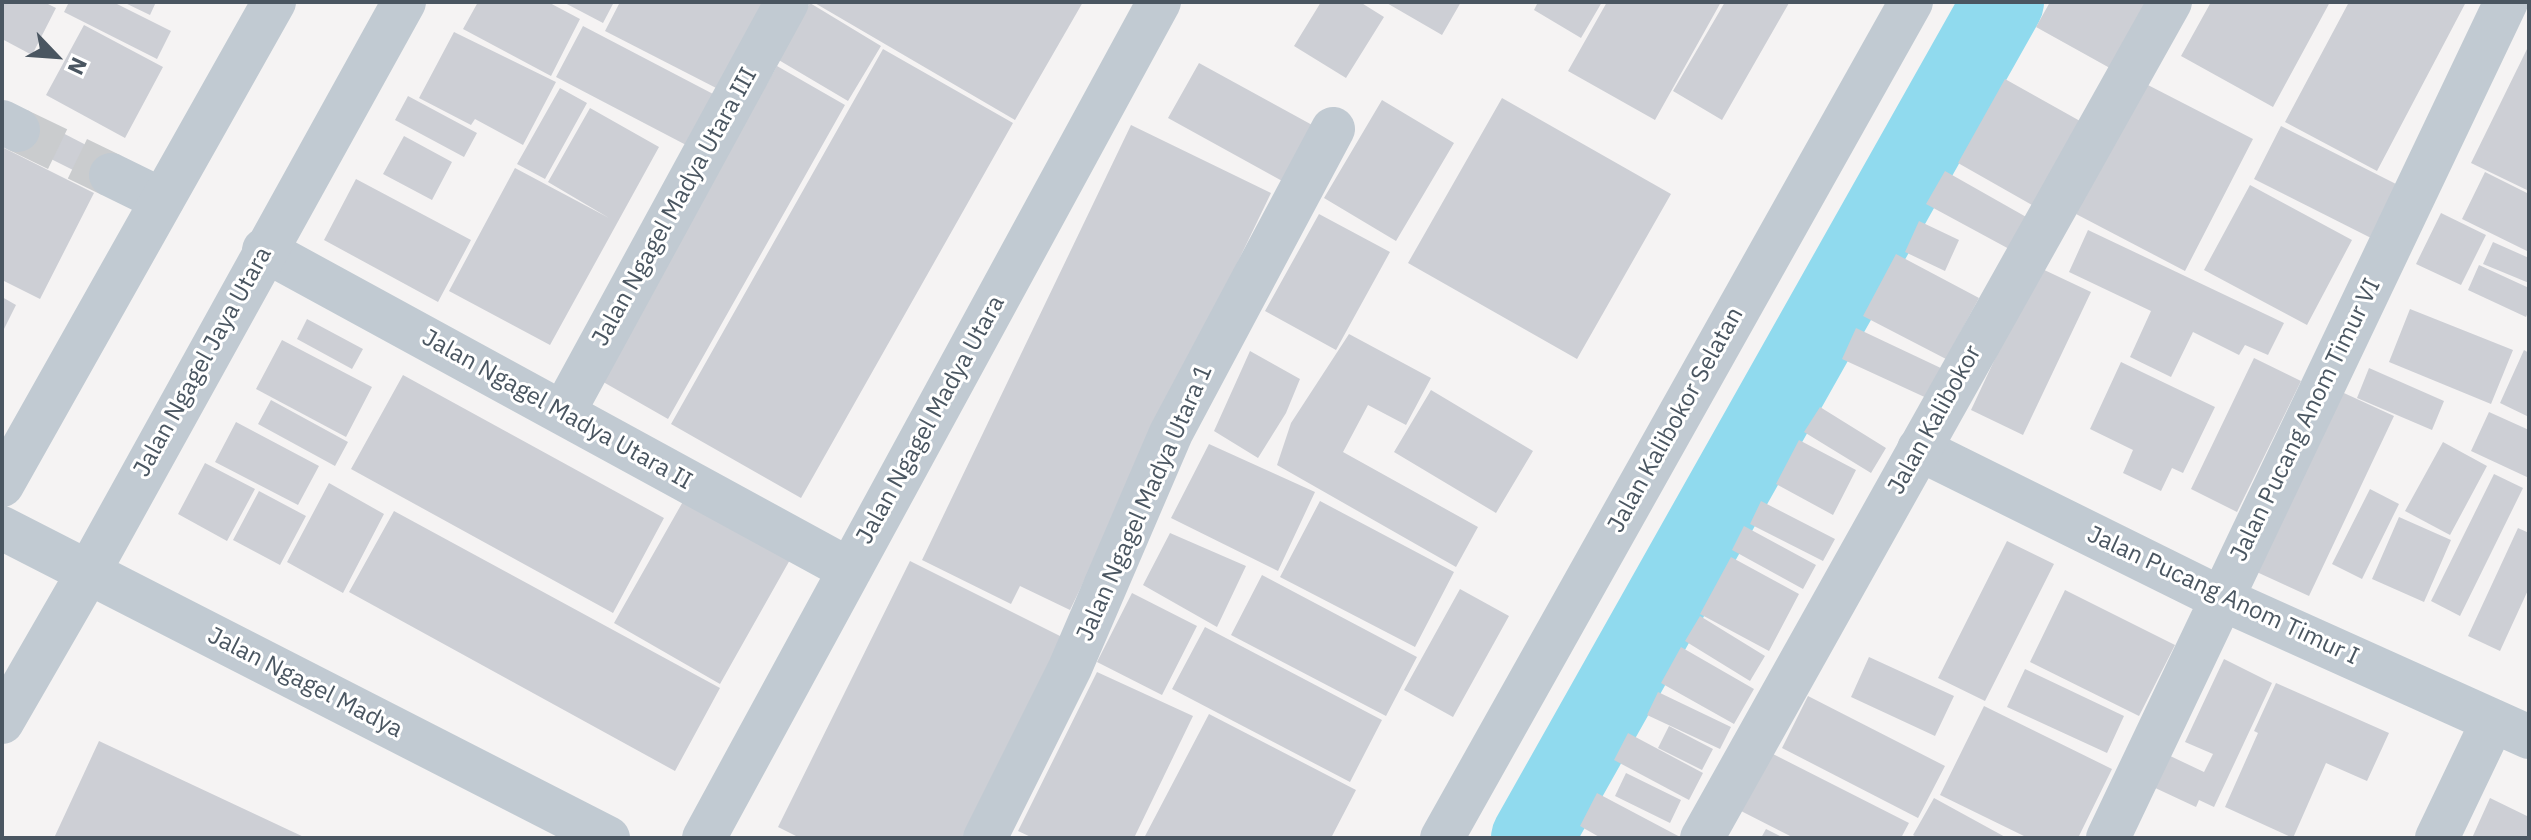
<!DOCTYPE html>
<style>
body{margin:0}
#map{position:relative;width:2531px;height:840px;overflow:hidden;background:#f5f3f3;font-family:"IBM Plex Sans",sans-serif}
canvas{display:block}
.frame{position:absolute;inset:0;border:4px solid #4a5661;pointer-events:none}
.north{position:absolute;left:16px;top:16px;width:80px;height:80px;-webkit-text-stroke:6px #fff;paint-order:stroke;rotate:115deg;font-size:22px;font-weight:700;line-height:32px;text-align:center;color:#4a5661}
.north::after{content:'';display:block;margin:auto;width:28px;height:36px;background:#4a5661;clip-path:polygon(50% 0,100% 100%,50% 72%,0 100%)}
</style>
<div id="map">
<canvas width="2531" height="840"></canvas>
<div class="frame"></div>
<div class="north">N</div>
</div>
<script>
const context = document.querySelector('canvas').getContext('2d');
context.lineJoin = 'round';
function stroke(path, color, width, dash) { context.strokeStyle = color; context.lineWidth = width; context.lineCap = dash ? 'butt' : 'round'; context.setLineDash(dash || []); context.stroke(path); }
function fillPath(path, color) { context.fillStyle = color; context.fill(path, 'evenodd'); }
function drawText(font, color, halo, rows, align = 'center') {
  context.font = font + ' "IBM Plex Sans",sans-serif'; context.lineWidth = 6; context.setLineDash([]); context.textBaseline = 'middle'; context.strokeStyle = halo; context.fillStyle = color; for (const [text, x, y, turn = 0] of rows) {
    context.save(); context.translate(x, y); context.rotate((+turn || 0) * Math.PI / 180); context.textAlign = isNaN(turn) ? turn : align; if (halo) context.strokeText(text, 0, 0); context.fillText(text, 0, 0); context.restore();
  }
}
stroke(new Path2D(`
 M 1532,838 L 2003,2`), '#90daee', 82);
fillPath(new Path2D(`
 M 2,2 L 44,2 L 56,8 L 32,55 L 2,39 Z
 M 69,2 L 113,2 L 171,31 L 157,59 L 64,12 Z
 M 123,2 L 156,2 L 150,15 Z
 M 478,2 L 548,2 L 580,19 L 551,76 L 463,29 Z
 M 563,2 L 614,2 L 603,23 Z
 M 620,2 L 767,2 L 722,91 L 605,31 Z
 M 813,2 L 1083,2 L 1015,120 Z
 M 1321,2 L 1360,2 L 1384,17 L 1346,78 L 1294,46 Z
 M 1385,2 L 1461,2 L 1442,35 Z
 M 1538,2 L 1602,2 L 1581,38 L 1534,10 Z
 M 1607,2 L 1721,2 L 1655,120 L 1568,71 Z
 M 1725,2 L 1789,3 L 1722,120 L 1673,91 Z
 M 2050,2 L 2157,2 L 2117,72 L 2036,27 Z
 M 2211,2 L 2330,2 L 2273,107 L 2181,56 Z
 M 2349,2 L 2466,2 L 2377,171 L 2285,122 Z
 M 810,3 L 881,46 L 848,101 L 777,59 Z
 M 84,25 L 163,67 L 125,138 L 46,95 Z
 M 583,26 L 715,95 L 688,146 L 556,77 Z
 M 454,32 L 556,82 L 523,145 L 475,119 L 471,125 L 419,98 Z
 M 2529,45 L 2529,191 L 2471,163 Z
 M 883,49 L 1013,123 L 801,498 L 671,424 Z
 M 1199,63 L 1314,126 L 1284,182 L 1168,118 Z
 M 777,66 L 845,105 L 668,419 L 598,379 Z
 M 2005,79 L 2080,121 L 2032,205 L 1958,163 Z
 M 2144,83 L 2253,139 L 2185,271 L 2076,214 Z
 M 560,88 L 587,103 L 545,179 L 517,164 Z
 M 408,96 L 477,133 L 464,157 L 395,120 Z
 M 1502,98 L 1671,194 L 1577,359 L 1408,263 Z
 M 1382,100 L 1454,143 L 1396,241 L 1324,198 Z
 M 590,108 L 659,147 L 550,345 L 449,291 L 515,168 L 609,218 L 548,182 Z
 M 26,114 L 117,161 L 105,186 L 13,140 Z
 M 1131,125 L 1271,193 L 1070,610 L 1020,586 L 1011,604 L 922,560 Z
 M 2281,126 L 2400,186 L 2373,239 L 2254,179 Z
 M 404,136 L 452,162 L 432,200 L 383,174 Z
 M 2,147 L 94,193 L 40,299 L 2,280 Z
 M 1945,171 L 2028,218 L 2011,250 L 1926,204 Z
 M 2485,172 L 2529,194 L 2529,252 L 2462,219 Z
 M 356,179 L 471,240 L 438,302 L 324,240 Z
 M 2250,185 L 2352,240 L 2307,325 L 2204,270 Z
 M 2441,213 L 2486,235 L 2461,285 L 2416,264 Z
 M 1319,214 L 1390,252 L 1336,350 L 1265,311 Z
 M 1919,221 L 1959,240 L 1945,271 L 1905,252 Z
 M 2088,230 L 2284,323 L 2268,355 L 2245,345 L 2239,355 L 2193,332 L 2171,377 L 2130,357 L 2151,311 L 2069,272 Z
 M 2493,242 L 2529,258 L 2529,283 L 2483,264 Z
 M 1896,254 L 1979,298 L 1946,359 L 1863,316 Z
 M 2479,265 L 2529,288 L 2529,310 L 2526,317 L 2468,290 Z
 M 2038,267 L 2091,292 L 2023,435 L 1971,410 Z
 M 2,297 L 16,305 L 2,333 Z
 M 2410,309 L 2513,350 L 2491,404 L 2389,362 Z
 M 307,319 L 363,349 L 352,369 L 297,339 Z
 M 1856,328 L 1945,370 L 1931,400 L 1842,359 Z
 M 1349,334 L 1431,378 L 1406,425 L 1368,405 L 1343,452 L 1478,527 L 1456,567 L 1277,465 L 1291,423 Z
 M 282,340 L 372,387 L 346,437 L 256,389 Z
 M 2524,350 L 2529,353 L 2529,417 L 2500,403 Z
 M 1250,351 L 1300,379 L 1286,413 L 1258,458 L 1214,431 Z
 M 2254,358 L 2301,381 L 2237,512 L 2191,489 Z
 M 2121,362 L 2215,407 L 2183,473 L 2172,468 L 2161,491 L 2123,473 L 2133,450 L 2090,429 Z
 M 2369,368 L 2444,401 L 2432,430 L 2357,398 Z
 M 403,375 L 664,518 L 613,613 L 351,469 Z
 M 2333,388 L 2394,416 L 2309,596 L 2248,568 Z
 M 1431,390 L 1533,451 L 1496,513 L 1394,452 Z
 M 271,400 L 348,442 L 335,466 L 258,424 Z
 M 1820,407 L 1886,448 L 1871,473 L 1804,432 Z
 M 2489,412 L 2529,430 L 2529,478 L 2471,451 Z
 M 236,422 L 319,466 L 298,505 L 215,462 Z
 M 1799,440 L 1856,470 L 1833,515 L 1776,484 Z
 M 2443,442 L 2487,466 L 2450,535 L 2405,511 Z
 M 1209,444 L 1315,492 L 1278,571 L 1171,518 Z
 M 205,463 L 255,489 L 227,541 L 178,514 Z
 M 2494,474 L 2523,488 L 2460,616 L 2431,601 Z
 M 329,483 L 384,514 L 343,593 L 287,562 Z
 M 2370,489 L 2399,504 L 2362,579 L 2332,564 Z
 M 259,491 L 306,516 L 280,565 L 233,540 Z
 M 685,498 L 791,558 L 720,684 L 614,623 Z
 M 1320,501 L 1454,572 L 1415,647 L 1280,577 Z
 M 1761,501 L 1835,539 L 1823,561 L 1750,524 Z
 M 394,511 L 720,688 L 675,771 L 349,592 Z
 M 2399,517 L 2451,540 L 2424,602 L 2372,579 Z
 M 1744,526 L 1816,565 L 1803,589 L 1732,550 Z
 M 2518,528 L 2529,533 L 2529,588 L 2500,651 L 2468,636 Z
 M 1170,533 L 1246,566 L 1217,627 L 1143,585 Z
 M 2007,541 L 2054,564 L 1985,701 L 1938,678 Z
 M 1731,557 L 1799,594 L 1769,651 L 1700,614 Z
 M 910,561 L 1064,638 L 965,838 L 800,838 L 778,827 Z
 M 1262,575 L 1417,657 L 1386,716 L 1231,635 Z
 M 1460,589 L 1509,616 L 1453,717 L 1404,690 Z
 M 2065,590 L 2175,645 L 2139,716 L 2030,662 Z
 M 1132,593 L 1197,626 L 1162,695 L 1097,662 Z
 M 1700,616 L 1765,656 L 1750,681 L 1685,641 Z
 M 1205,627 L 1382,720 L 1350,782 L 1172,689 Z
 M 1681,647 L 1754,689 L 1734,724 L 1661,683 Z
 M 1869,657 L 1954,696 L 1935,736 L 1851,697 Z
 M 2224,659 L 2272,683 L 2214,807 L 2199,800 L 2196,807 L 2151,786 L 2166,754 L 2204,772 L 2213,754 L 2185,742 Z
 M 2025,669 L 2124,716 L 2107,753 L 2007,707 Z
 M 1097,672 L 1193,716 L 1134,838 L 1033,838 L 1018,831 Z
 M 2276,683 L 2389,733 L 2367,781 L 2326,763 L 2293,838 L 2225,807 L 2258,733 L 2254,731 Z
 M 1658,692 L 1731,727 L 1720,749 L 1647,715 Z
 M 1808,696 L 1945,766 L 1918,818 L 1782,748 Z
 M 1984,706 L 2112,769 L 2078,838 L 2028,838 L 1940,795 Z
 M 1209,714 L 1356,790 L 1331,838 L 1144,838 Z
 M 1669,726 L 1713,749 L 1702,770 L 1658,748 Z
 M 1628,733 L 1703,773 L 1689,800 L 1614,760 Z
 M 99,741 L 306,838 L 54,838 Z
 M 1771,753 L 1909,823 L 1901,838 L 1794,838 L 1741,811 Z
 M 1626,773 L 1681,800 L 1670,823 L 1615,796 Z
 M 1597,793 L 1682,838 L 1601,838 L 1580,826 Z
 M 1934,798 L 2007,838 L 1918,838 L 1913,835 Z
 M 2490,798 L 2529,817 L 2529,832 L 2526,838 L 2472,838 Z
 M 1766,829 L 1784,838 L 1761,838 Z`), '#cdcfd5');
stroke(new Path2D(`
 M 18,130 L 111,175`), '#caccce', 44, [44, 22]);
stroke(new Path2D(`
 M 2,122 L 18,130
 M 111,175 L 162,200
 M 264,250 L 850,570
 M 563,413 L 787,2
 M 1919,449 L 2220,598 L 2529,737
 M 704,838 L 1159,2
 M 985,838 L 1070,668 L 1171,433 L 1333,129
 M 2108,838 L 2506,2
 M 2437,838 L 2493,721`), '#c1cad2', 44);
stroke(new Path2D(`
 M 2,485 L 274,2
 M 2,528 L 608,838
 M 2,722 L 88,573 L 404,2
 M 1442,838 L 1911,2
 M 1702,838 L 2170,2`), '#c1cad2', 44);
drawText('24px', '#4a5661', '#fff', [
 ["Jalan Ngagel Madya Utara III",675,207,-61],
 ["Jalan Ngagel Jaya Utara",203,362,-61],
 ["Jalan Ngagel Madya Utara II",557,410,29],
 ["Jalan Ngagel Madya Utara",931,420,-61],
 ["Jalan Kalibokor Selatan",1676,420,-61],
 ["Jalan Kalibokor",1935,420,-61],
 ["Jalan Pucang Anom Timur VI",2306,420,-64],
 ["Jalan Ngagel Madya Utara 1",1145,503,-66],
 ["Jalan Pucang Anom Timur I",2223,596,25],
 ["Jalan Ngagel Madya",305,683,27]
]);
</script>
